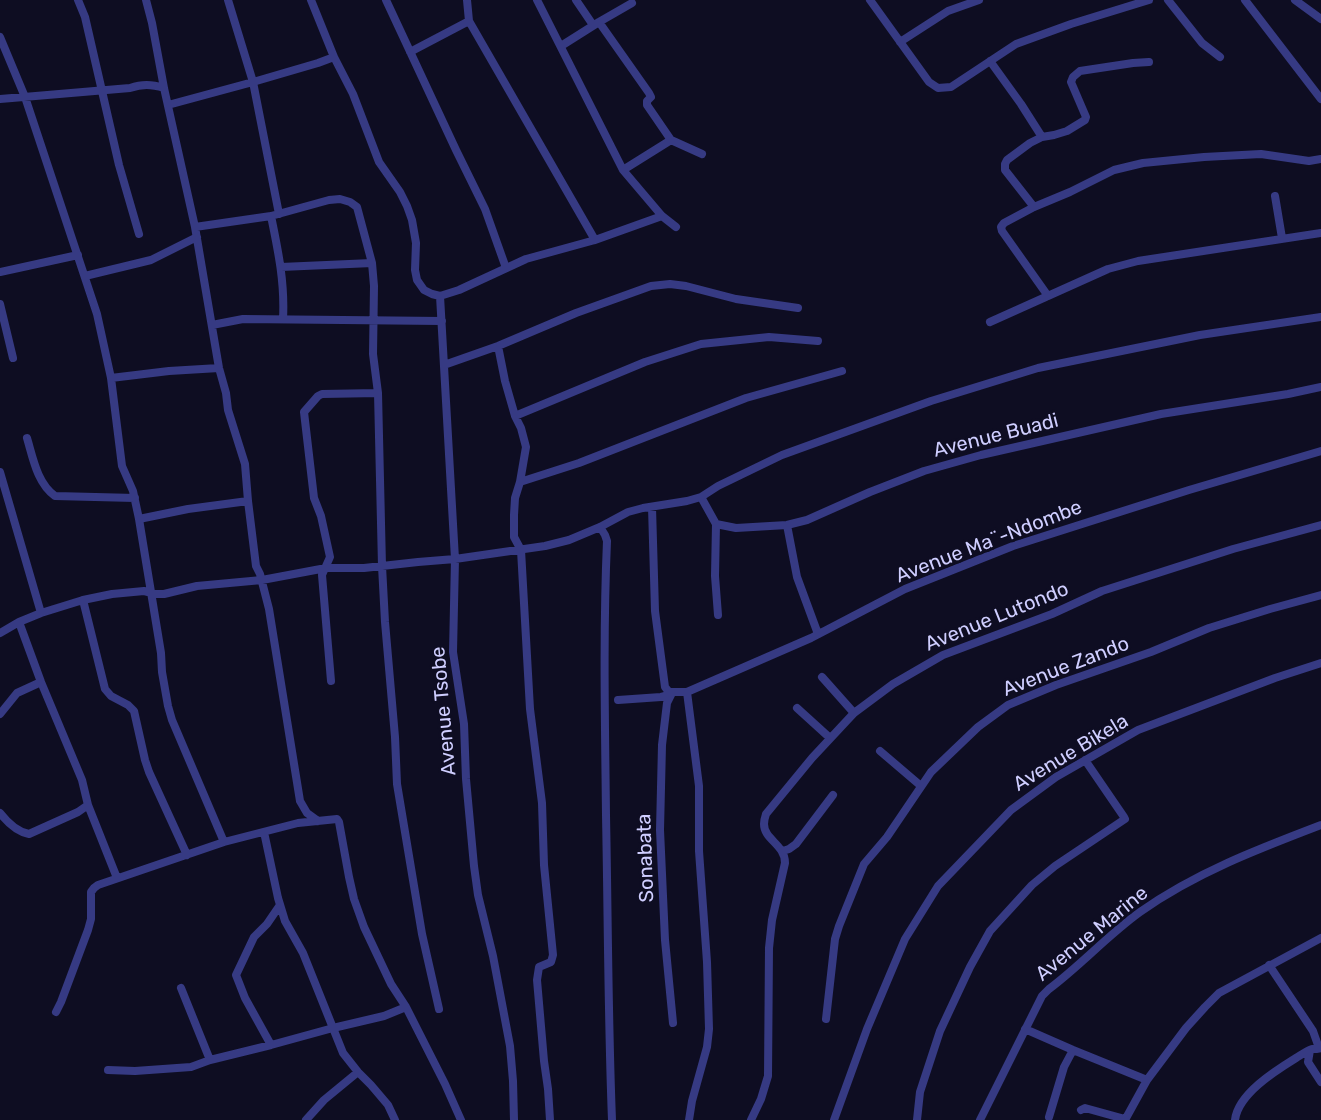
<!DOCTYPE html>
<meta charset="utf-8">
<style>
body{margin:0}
canvas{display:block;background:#0e0d22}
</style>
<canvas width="1321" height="1120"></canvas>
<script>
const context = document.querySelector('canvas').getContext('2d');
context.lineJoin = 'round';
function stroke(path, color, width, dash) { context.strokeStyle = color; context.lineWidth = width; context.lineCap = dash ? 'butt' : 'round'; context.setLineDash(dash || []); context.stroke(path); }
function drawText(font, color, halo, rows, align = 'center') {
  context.font = font + ' Rubik,sans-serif'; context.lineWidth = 6; context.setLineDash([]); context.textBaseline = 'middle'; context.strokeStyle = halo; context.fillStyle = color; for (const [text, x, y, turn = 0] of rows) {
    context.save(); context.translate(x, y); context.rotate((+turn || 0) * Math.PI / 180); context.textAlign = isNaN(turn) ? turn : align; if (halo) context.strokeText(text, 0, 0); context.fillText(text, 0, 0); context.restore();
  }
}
stroke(new Path2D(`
 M 78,0 L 85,17 L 119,165 L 139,234
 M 146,0 L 152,23 L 164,88 L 195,227 L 219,368 L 226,393 L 228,410 L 245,464 L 248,501 L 256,566 L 260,574 L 269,609 L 300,801 L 307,813 L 318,821
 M 228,0 L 253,82 L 279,214
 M 311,0 L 334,57 L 353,94 L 379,162 L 400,192 L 407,206 L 412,220 L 416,243 L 415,270 L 417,280 L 424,290 L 432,294 L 440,296 L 459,290 L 526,259 L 595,240 L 662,216
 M 386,0 L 456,150 L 485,209 L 506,268
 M 467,0 L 469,21 L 595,240
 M 537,0 L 623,170 L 662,216 L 676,227
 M 576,0 L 593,25
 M 870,0 L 929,82 L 938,88 L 951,87 L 1016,44 L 1071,24 L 1149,0
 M 1168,0 L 1202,43 L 1220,57
 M 1245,0 L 1321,99
 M 1295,0 L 1321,19
 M 599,22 L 649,93 L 651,97 L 647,101 L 647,105 L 671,140 L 702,154
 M 0,37 L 25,97 L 97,314 L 111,378 L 122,466 L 133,491 L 139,519 L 161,653 L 162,672 L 168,706 L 172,720 L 224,842
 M 900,42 L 948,11 L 979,0
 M 561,46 L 599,22 L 632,3
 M 410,52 L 469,21
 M 990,61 L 1021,104 L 1042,137
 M 0,99 L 130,88 C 142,84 151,84 164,88
 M 168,105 L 253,82 L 318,63 L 334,57
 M 623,170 L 671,140
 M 1275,196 L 1282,238
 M 1034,207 L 1005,170 L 1005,164 L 1007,160 L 1030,143 L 1042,137 L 1054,135 L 1067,131 L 1085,120 L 1086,117 L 1071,82 L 1073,77 L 1080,71 L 1133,63 L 1149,62
 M 271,216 C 278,250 285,283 283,319
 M 195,227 L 271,216 L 329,200 L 340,199 L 350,202 L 357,207 L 372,263 L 374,286 L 373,354 L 378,393 L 382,566 L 385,622 L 395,737 L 397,784 L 422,934 L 439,1009
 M 281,267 L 372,263
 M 0,272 L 78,255
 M 85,276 L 151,260 L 197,237
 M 440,296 L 455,559 L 453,652 L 464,724 L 466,779 L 474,866 L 478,895 L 493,956 L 510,1046 L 513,1081 L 514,1120
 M 1048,296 L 1002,231 L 1001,227 L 1004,223 L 1034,207 L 1070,192 L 1114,170 L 1143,163 L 1204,157 L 1261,154 L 1309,161 L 1321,159
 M 0,304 L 13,358
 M 990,322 L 1108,269 L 1138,261 L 1321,233
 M 212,325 L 243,319 L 442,321
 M 498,346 L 505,381 L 515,416 L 521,428 L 526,447 L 520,482 L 515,498 L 514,515 L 514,537 L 521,550 L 530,709 L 542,803 L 544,865 L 553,955 L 551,962 L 539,967 L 537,980 L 544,1061 L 548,1089 L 550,1120
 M 444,365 L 498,346 L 576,313 L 651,286 L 670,284 L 686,286 L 736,299 L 798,308
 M 111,378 L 169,371 L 219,368
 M 515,416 L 645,362 L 701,344 L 769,337 L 818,341
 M 27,438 C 33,458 37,483 55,496 L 135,498
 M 0,472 L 41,613
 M 520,482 L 579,463 L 746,398 L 842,371
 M 701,497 L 716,524 L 736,528 L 787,525 L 807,520 L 870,492 L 924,471 L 981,455 L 1161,414 L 1288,394 L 1321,387
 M 652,507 L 655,611 L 665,687 L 669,692 L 687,692 L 811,638 L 905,589 L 1013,546 L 1189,490 L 1321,451
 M 139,519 L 188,509 L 248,501
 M 716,524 L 715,576 L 718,615
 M 787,525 L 797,577 L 818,634
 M 600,527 L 605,535 L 607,541 C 603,632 605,724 606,815 C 608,917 608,1018 612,1120
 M 83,600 L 105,689 L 111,696 L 128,705 L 134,711 L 145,760 L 149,772 L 187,855
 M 19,622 L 41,682 L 82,780 L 88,805 L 117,878
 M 0,633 L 19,622 L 41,613 L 83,600 L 112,594 L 144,591 L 156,594 L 164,594 L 197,586 L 262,580 L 326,568 L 364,568 L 418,562 L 455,559 L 545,546 L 569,540 L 600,527 L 628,512 L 643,508 L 687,501 L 701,497 L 718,486 L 782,455 L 931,401 L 1038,368 L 1200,335 L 1321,317
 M 822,677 L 854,713
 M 331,681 L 322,575 L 330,557 L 321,516 L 314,498 L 304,412 L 318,396 L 322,394 L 378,393
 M 687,692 L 699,786 L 699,851 L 707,962 L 709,1029 L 707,1047 L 692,1101 L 689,1120
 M 672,693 L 667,703 L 662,745 L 660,830 L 665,940 L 673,1023
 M 618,700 L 661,697 L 665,696 L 669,692
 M 797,708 L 830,738
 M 0,714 L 17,693 L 41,682
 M 880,751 L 921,786
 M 0,813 C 7,822 17,832 29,834 L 78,812 L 88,805
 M 264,832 L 278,898 L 285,921 L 303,953 L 343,1053 L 358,1072 L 371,1085 L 388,1105 L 395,1120
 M 783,851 L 789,849 L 796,844 L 833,795
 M 1269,965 L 1313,1031 L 1319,1048
 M 181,988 L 210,1060
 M 56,1012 L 61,1002 L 88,930 L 91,919 L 91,892 L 94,888 L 98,885 L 224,842 L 298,823 L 337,819 L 339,822 L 349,877 L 354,899 L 364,927 L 391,984 L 406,1007 L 445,1084 L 461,1120
 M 826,1019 L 835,939 L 839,926 L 864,864 L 887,837 L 931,772 L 978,727 L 1008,705 L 1056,685 L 1151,652 L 1209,628 L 1270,609 L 1321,595
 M 1025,1029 L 1073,1050 L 1147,1080
 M 271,1045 L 245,998 L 236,975 L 254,937 L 267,924 L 280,905
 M 1310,1050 L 1308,1062 L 1321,1082
 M 108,1070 L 135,1071 L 191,1067 L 210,1060 L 271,1045 L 333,1028 L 384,1016 L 406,1007
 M 1081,1110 L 1085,1108 L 1125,1119
 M 1049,1117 L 1064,1067 L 1073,1050
 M 306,1120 L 324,1100 L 358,1072
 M 751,1120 L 761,1099 L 768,1076 L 769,948 L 772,920 L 785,863 C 785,844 764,840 764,824 C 764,820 765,817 766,814 L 812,758 L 854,713 L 893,684 L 943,655 L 1052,614 L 1102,591 L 1233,549 L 1321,525
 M 834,1120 L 867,1029 L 905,939 L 938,886 L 1011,810 L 1056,777 L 1138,730 L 1275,678 L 1321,663
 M 917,1120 L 920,1092 L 940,1031 L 970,967 L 990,931 L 1032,885 L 1055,866 L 1125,819 L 1124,817 L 1085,760
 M 980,1120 L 1042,996 L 1049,989 C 1081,965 1108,935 1140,912 C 1195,873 1258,849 1321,825
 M 1125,1120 L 1147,1080 L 1186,1028 L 1205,1007 L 1219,993 L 1321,938
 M 1235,1120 C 1238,1094 1275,1071 1296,1058 C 1301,1055 1306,1051 1312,1049 C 1315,1049 1318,1049 1321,1048`), '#363a83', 8);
drawText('20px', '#cfceff', '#0e0d22', [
 ["Avenue Buadi",996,436,-14],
 ["Avenue Ma¨-Ndombe",989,542,-21],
 ["Avenue Lutondo",997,617,-22],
 ["Avenue Zando",1066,667,-21],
 ["Avenue Tsobe",444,711,-95],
 ["Avenue Bikela",1071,753,-31],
 ["Sonabata",646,858,-92],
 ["Avenue Marine",1092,934,-39]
]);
</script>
